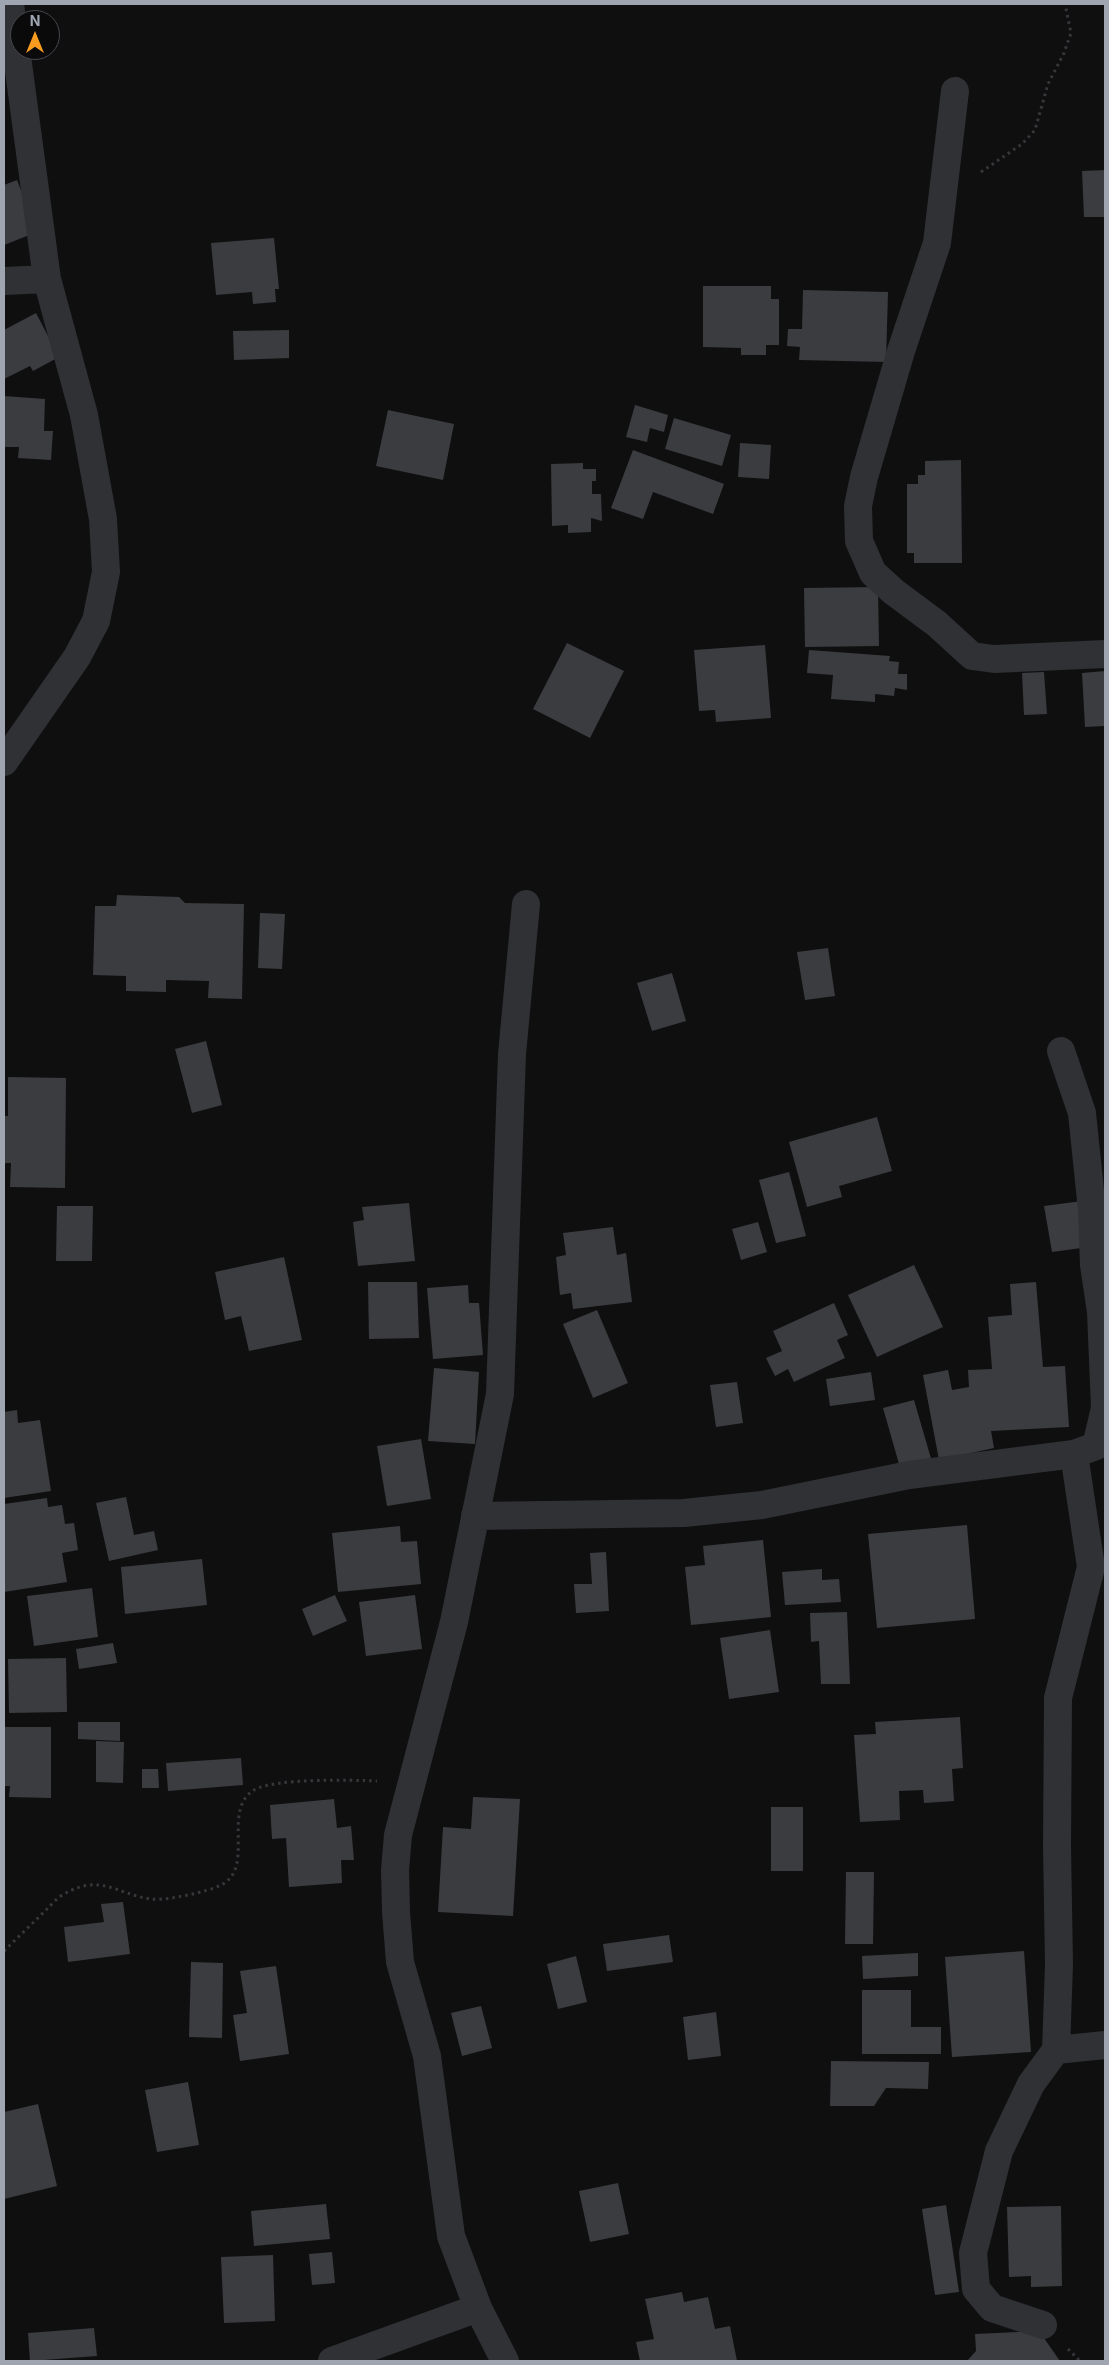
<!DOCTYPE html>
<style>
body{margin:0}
#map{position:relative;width:1109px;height:2365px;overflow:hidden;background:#0f0f10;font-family:Inter,sans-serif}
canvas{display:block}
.frame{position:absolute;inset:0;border:5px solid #9fa6b2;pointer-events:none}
.north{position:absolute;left:10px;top:10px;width:50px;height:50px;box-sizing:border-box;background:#0a0a0b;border:1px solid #46484e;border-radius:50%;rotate:0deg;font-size:14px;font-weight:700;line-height:20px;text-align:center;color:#9fa6b2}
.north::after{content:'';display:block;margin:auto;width:18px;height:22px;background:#f89c1f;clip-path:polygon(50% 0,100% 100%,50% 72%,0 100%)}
</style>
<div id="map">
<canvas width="1109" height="2365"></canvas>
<div class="frame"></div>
<div class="north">N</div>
</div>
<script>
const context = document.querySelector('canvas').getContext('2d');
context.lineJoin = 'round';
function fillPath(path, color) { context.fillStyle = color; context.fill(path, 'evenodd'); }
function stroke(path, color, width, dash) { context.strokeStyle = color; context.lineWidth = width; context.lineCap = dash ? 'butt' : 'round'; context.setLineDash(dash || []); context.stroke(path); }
fillPath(new Path2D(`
 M 1105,170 L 1105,217 L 1084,217 L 1082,171 Z
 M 17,180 L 37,232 L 4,245 L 4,185 Z
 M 274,238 L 279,289 L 275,289 L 276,302 L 253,304 L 252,292 L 216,295 L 211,243 Z
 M 703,286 L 771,286 L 771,299 L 779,299 L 779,345 L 766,345 L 766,355 L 741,355 L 741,348 L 703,347 Z
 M 803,290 L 888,292 L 886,362 L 799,360 L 800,347 L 787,346 L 788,329 L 802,329 Z
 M 36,313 L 59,357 L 33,371 L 30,366 L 4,379 L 4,330 Z
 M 289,330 L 289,358 L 234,360 L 233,331 Z
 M 4,396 L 45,399 L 44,431 L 53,431 L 51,460 L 18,458 L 19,447 L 4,447 Z
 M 635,405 L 668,415 L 664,432 L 650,428 L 647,442 L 626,437 Z
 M 388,410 L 454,424 L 443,480 L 376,466 Z
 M 674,418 L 731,435 L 722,466 L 665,449 Z
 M 740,443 L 771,445 L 769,479 L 738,477 Z
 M 633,450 L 724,484 L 713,514 L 653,492 L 643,519 L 611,508 Z
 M 961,460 L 962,563 L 914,563 L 914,553 L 907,553 L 907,484 L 918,484 L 918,475 L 925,475 L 925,461 Z
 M 583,463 L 583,469 L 596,469 L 596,481 L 592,481 L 592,494 L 601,494 L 602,521 L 591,518 L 591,532 L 568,533 L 568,525 L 552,526 L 551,464 Z
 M 878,587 L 879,646 L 805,647 L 804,588 Z
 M 567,643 L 624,671 L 590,738 L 533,709 Z
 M 765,645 L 771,718 L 716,722 L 715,710 L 699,711 L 694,650 Z
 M 809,650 L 890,656 L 889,661 L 899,662 L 898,674 L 907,674 L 907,690 L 895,688 L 894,696 L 875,694 L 875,702 L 831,699 L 833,675 L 807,673 Z
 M 1105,671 L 1105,726 L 1085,727 L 1082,673 Z
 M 1044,672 L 1047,714 L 1024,715 L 1022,673 Z
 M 117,895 L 179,897 L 185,903 L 244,904 L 242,999 L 208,998 L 209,981 L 166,980 L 166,992 L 126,991 L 126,976 L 93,975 L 95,906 L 116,906 Z
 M 260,913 L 285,914 L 282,969 L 258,968 Z
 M 828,948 L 835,996 L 805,1000 L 797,952 Z
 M 672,973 L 686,1021 L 652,1031 L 637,983 Z
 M 206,1041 L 222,1105 L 192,1113 L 175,1049 Z
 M 8,1077 L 66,1078 L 65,1188 L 10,1187 L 11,1163 L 4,1163 L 4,1116 L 8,1116 Z
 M 877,1117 L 892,1171 L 839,1186 L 842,1197 L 807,1207 L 789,1142 Z
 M 789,1172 L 806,1236 L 776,1243 L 759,1180 Z
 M 1082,1201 L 1089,1247 L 1052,1252 L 1044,1206 Z
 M 409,1203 L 415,1261 L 358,1266 L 353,1222 L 364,1220 L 362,1207 Z
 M 57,1206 L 93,1206 L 92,1261 L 56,1261 Z
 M 758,1222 L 767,1252 L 741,1260 L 732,1229 Z
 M 613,1227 L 617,1255 L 626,1253 L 632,1302 L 573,1309 L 571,1293 L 560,1295 L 556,1257 L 566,1255 L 563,1233 Z
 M 284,1257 L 302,1340 L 249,1351 L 241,1316 L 225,1320 L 215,1272 Z
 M 914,1265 L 943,1327 L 877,1357 L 848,1295 Z
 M 368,1282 L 417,1282 L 419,1338 L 369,1339 Z
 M 1036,1282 L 1043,1367 L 1065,1366 L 1069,1427 L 991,1431 L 994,1448 L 939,1460 L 923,1375 L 948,1370 L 952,1390 L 969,1387 L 968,1370 L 992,1369 L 988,1317 L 1012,1315 L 1010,1284 Z
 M 468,1285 L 469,1303 L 479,1303 L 483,1355 L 433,1359 L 427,1288 Z
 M 834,1303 L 848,1335 L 837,1340 L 845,1358 L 794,1382 L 788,1369 L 775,1376 L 766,1358 L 782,1351 L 773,1331 Z
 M 597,1310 L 628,1383 L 593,1398 L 563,1324 Z
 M 434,1368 L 479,1372 L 475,1444 L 428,1441 Z
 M 871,1372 L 875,1400 L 830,1406 L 826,1379 Z
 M 737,1382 L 743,1423 L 716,1427 L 710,1385 Z
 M 914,1400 L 932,1462 L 901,1471 L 883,1408 Z
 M 17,1410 L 18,1423 L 40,1420 L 51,1491 L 4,1498 L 4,1412 Z
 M 421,1439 L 431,1499 L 387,1506 L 377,1446 Z
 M 126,1497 L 134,1535 L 154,1531 L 158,1550 L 109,1561 L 96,1503 Z
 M 47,1498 L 48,1507 L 62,1505 L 65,1524 L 74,1523 L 78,1550 L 62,1553 L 67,1582 L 4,1592 L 4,1504 Z
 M 967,1525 L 975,1619 L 877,1628 L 868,1534 Z
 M 400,1526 L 401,1542 L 417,1541 L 421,1584 L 338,1592 L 332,1533 Z
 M 763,1540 L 771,1617 L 691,1625 L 685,1567 L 705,1565 L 703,1546 Z
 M 606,1552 L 609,1611 L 576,1613 L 574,1584 L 592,1584 L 590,1553 Z
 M 202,1559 L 207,1605 L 125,1614 L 121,1567 Z
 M 822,1569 L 822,1580 L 839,1579 L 841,1602 L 785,1605 L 782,1572 Z
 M 92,1588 L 98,1637 L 34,1646 L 27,1596 Z
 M 335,1595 L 347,1621 L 313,1636 L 302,1609 Z
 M 415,1595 L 422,1649 L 366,1656 L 359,1602 Z
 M 847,1612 L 850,1684 L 821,1684 L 819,1641 L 811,1642 L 810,1613 Z
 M 770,1630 L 779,1692 L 729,1699 L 720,1638 Z
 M 113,1643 L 117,1663 L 79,1669 L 76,1649 Z
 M 66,1658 L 67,1712 L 9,1713 L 8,1659 Z
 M 960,1717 L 963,1768 L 952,1769 L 954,1801 L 924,1803 L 923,1790 L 899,1791 L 900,1820 L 860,1822 L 854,1735 L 876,1734 L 875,1722 Z
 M 78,1722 L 120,1722 L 120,1741 L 78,1739 Z
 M 4,1727 L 51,1727 L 51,1798 L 9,1797 L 10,1786 L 4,1786 Z
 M 96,1741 L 124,1742 L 123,1783 L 96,1782 Z
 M 241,1758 L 243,1785 L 168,1791 L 166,1763 Z
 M 142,1769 L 158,1769 L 159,1788 L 142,1788 Z
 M 473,1797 L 520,1799 L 513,1916 L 438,1912 L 443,1827 L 471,1829 Z
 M 334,1799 L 337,1828 L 351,1826 L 354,1860 L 341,1860 L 342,1883 L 289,1887 L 286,1838 L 272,1839 L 270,1805 Z
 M 771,1807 L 803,1807 L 803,1871 L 771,1871 Z
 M 846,1872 L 874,1872 L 873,1944 L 845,1944 Z
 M 123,1902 L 130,1954 L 68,1962 L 64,1927 L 104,1922 L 101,1904 Z
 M 669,1935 L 673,1962 L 607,1971 L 603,1944 Z
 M 1024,1951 L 1031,2052 L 952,2057 L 945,1957 Z
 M 918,1953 L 918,1976 L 863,1979 L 862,1956 Z
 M 576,1956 L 587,2002 L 558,2009 L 547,1964 Z
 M 191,1962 L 223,1963 L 222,2038 L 189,2037 Z
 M 276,1966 L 289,2054 L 240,2061 L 233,2015 L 247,2013 L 240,1971 Z
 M 862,1990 L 911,1990 L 911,2027 L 941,2027 L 941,2054 L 862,2054 Z
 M 481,2006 L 492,2048 L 462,2056 L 451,2013 Z
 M 716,2012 L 721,2056 L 688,2060 L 683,2017 Z
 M 831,2061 L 929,2062 L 928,2089 L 886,2088 L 874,2106 L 830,2106 Z
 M 188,2082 L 199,2145 L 157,2152 L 145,2090 Z
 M 38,2104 L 57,2186 L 4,2199 L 4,2112 Z
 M 618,2183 L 629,2234 L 590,2242 L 579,2191 Z
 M 326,2204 L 330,2239 L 254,2246 L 251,2211 Z
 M 946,2205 L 959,2292 L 935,2295 L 922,2209 Z
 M 1061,2206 L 1062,2286 L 1031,2287 L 1031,2276 L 1009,2277 L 1007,2207 Z
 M 332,2252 L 335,2283 L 312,2285 L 309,2254 Z
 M 273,2255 L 275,2321 L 224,2323 L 221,2257 Z
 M 682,2292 L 684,2302 L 708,2297 L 715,2329 L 730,2326 L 737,2361 L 640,2361 L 636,2342 L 654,2339 L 645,2299 Z
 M 94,2328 L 97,2356 L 30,2361 L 28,2333 Z
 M 1039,2331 L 1060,2361 L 967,2361 L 976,2351 L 975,2334 Z`), '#3b3c40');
stroke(new Path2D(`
 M 981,172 L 1022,144 L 1035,130 L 1048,84 L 1064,53 L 1071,33 L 1065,4
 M 4,1951 C 18,1937 33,1923 47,1909 C 52,1904 58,1897 64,1894 C 101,1873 116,1894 151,1899 C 166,1901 207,1892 221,1885 C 256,1868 221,1810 254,1790 C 275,1778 350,1780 377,1781
 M 1068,2349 L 1080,2361`), '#36383c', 3, [2.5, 4]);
stroke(new Path2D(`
 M 955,91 L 937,243 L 901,351 L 864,477 L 858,506 L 859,541 L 873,573 L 894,592 L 937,624 L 972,656 L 994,659 L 1105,654
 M 4,281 L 47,279
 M 4,762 L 77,657 L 96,621 L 106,572 L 103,519 L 84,415 L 47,279 L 10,4
 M 475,1516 L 684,1513 L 762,1505 L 909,1475 L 1074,1454 L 1096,1446 L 1105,1408 L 1101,1312 L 1094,1265 L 1092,1210 L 1082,1113 L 1061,1051
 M 1056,2050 L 1105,2045
 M 1043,2325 L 992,2308 L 976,2289 L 973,2253 L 999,2151 L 1031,2084 L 1056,2050 L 1059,1964 L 1057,1847 L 1058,1698 L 1091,1567 L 1074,1454
 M 332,2361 L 478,2308
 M 505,2361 L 478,2308 L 451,2236 L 427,2056 L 400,1962 L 396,1912 L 395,1870 L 398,1835 L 454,1622 L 500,1394 L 512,1054 L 526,904`), '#303135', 28);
</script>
